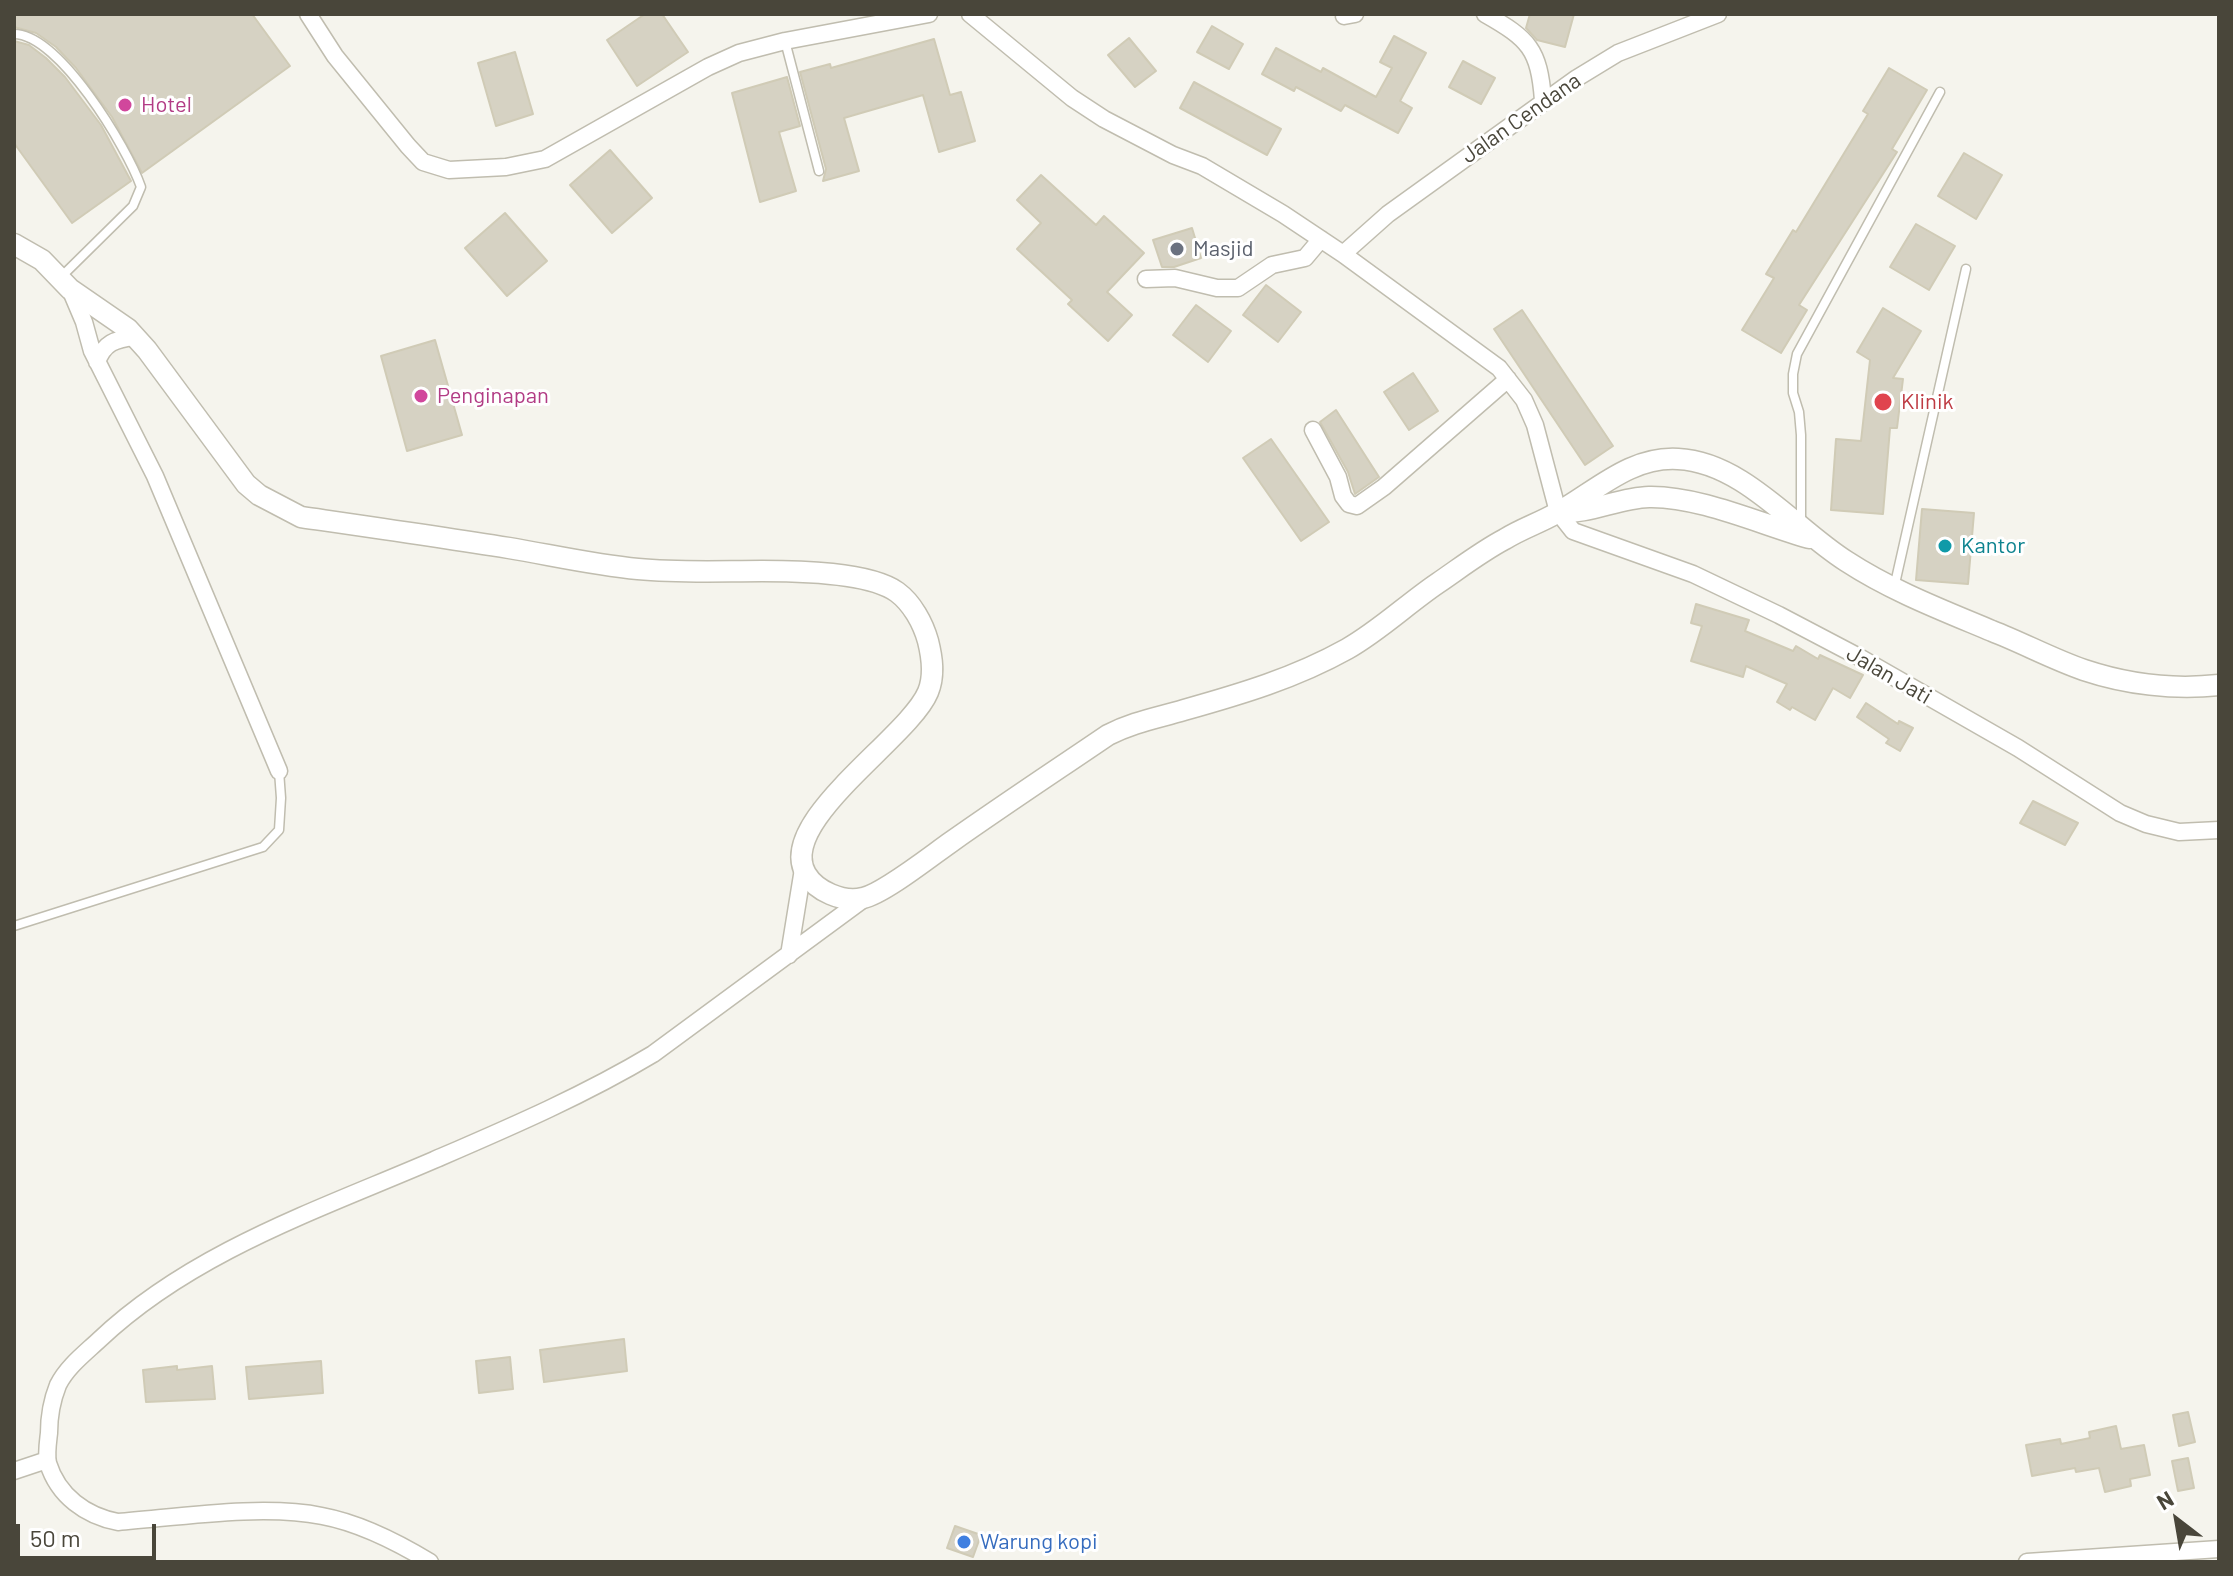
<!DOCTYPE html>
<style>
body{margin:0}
#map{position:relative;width:2233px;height:1576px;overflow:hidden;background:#f5f4ed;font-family:Barlow,sans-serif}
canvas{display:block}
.frame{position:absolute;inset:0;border:16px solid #49463a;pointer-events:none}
.north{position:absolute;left:2137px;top:1480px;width:80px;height:80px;-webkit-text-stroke:6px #fff;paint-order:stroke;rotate:329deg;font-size:22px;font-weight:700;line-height:32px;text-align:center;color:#49463a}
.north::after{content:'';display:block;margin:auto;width:28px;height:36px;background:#49463a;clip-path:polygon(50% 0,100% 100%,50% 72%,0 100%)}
.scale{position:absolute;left:16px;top:1524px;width:140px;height:36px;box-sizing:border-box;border:4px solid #49463a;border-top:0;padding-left:10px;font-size:24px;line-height:28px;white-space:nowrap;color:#49463a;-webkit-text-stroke:6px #fff;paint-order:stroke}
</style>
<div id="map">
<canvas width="2233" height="1576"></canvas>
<div class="frame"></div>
<div class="north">N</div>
<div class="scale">50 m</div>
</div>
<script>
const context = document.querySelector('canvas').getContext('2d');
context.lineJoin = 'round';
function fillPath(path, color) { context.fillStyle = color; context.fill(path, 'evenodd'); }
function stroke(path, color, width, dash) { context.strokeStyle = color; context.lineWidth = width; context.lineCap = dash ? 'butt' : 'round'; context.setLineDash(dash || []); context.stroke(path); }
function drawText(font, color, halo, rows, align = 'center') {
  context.font = font + ' Barlow,sans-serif'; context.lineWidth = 6; context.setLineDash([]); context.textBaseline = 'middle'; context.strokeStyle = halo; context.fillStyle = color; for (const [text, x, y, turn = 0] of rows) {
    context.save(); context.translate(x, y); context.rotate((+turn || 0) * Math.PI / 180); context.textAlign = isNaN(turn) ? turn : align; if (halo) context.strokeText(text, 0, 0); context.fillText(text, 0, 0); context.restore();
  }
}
const building = new Path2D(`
 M 14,14 L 252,14 L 290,66 L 142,173 L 112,117 L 76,68 L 56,47 L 36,33 L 14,27 Z
 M 645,14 L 662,14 L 688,52 L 637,86 L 607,40 Z
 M 1530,14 L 1574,14 L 1565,47 L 1537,40 L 1526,28 Z
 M 1212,26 L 1243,44 L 1229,69 L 1197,52 Z
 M 1394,36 L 1426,53 L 1400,101 L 1412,108 L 1398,133 L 1345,105 L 1341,111 L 1296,87 L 1294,91 L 1262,74 L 1276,48 L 1321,72 L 1323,68 L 1376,97 L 1392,68 L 1380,62 Z
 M 1129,38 L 1156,71 L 1135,87 L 1108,55 Z
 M 934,39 L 950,95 L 961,92 L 975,141 L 939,152 L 923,95 L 844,118 L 859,171 L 823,181 L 826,169 L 800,72 L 830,64 L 831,68 Z
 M 14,41 L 29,45 L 46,58 L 65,77 L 101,125 L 131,181 L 72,223 L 14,143 Z
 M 515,52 L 533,114 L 496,126 L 478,63 Z
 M 1463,61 L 1495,78 L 1481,104 L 1449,87 Z
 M 1889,68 L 1927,90 L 1892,149 L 1897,152 L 1799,305 L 1807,310 L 1781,353 L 1742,330 L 1774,278 L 1766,274 L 1793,230 L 1796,232 L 1868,114 L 1863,111 Z
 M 787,77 L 800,126 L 779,132 L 796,191 L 760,202 L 732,93 Z
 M 1194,82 L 1281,129 L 1267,155 L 1180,108 Z
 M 610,150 L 652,198 L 612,233 L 570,185 Z
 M 1964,153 L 2002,175 L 1976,219 L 1938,196 Z
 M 1041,175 L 1096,225 L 1104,216 L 1144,253 L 1107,292 L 1132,315 L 1108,341 L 1068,304 L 1072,300 L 1017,249 L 1041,223 L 1017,200 Z
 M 505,213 L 547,261 L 507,296 L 465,248 Z
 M 1916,224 L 1955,246 L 1929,290 L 1890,267 Z
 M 1192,228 L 1201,258 L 1174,267 L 1162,267 L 1153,240 Z
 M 1266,285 L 1301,312 L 1278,342 L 1243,315 Z
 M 1196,305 L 1231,331 L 1208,362 L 1173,335 Z
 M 1883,308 L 1921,331 L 1893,378 L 1903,379 L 1897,428 L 1890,428 L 1883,514 L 1831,510 L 1836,439 L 1861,441 L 1870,360 L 1857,352 Z
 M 1522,310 L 1613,446 L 1585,465 L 1494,329 Z
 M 435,340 L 462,435 L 407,451 L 381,356 Z
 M 1413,373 L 1438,411 L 1409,430 L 1384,392 Z
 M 1336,410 L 1379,477 L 1355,494 L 1348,472 L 1320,422 Z
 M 1271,439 L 1329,522 L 1301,541 L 1243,458 Z
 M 1922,509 L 1974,513 L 1968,584 L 1916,580 Z
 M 1696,604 L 1749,620 L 1745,631 L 1793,651 L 1796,646 L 1818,659 L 1820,655 L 1863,675 L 1850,698 L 1833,688 L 1815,720 L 1792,707 L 1790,710 L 1777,702 L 1787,684 L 1746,666 L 1743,677 L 1691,661 L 1702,626 L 1691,623 Z
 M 1866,703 L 1898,724 L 1899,721 L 1913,728 L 1900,751 L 1886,743 L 1889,739 L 1857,717 Z
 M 2033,801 L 2078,823 L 2065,845 L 2020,823 Z
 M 624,1339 L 627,1371 L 544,1382 L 540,1350 Z
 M 510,1357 L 513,1389 L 479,1393 L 476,1361 Z
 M 321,1361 L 323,1393 L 249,1399 L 246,1367 Z
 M 177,1366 L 177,1370 L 212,1366 L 215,1399 L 146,1402 L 143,1370 Z
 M 2188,1412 L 2195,1442 L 2179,1446 L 2173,1415 Z
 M 2116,1426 L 2121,1449 L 2144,1445 L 2150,1475 L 2130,1479 L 2131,1486 L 2105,1492 L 2099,1468 L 2076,1472 L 2075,1468 L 2032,1476 L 2026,1445 L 2060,1439 L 2061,1444 L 2090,1438 L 2089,1432 Z
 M 2188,1458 L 2194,1488 L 2178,1491 L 2172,1461 Z
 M 955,1526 L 981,1535 L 973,1557 L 947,1548 Z`);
fillPath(building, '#d6d2c3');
stroke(building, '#d0cbb6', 2);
const service = new Path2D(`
 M 14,34 C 59,34 127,147 141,187 L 133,206 L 61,277
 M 785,41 L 819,171
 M 1801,521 L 1801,435 L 1799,412 L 1793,393 L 1793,374 L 1797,354 L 1940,92
 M 1894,588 L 1966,269
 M 14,926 L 263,847 L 279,830 L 281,798 L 279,771`);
const minor = new Path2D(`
 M 308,14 L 335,56 L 408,146 L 423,162 L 449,170 L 506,167 L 545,159 L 708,67 L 739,53 L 785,41 L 929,14
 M 970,14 L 1072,98 L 1104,119 L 1173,155 L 1202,166 L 1283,214 L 1343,254 L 1499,368 L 1524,400 L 1535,425 L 1558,512 L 1573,531 L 1693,574 L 1779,615 L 1859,657 L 2018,748 L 2120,813 L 2146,824 L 2179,832 L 2219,830
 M 1485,14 C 1529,39 1539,49 1543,100
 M 1344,16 L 1355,14
 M 1343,254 L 1388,214 L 1577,78 L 1618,53 L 1718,14
 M 1146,279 L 1175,278 L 1217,288 L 1238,288 L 1272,265 L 1305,258 L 1321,239
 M 70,289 L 84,322 L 92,351 L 155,476 L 279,771
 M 97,362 C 104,343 115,339 135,337
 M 1313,430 L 1338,477 L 1343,496 L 1349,504 L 1357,506 L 1384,487 L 1508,379
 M 789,955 L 803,869
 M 14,1471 L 47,1460
 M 430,1562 C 397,1542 360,1523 322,1516 C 263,1504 180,1517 118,1522 C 86,1516 58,1496 48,1463 C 46,1454 48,1442 49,1433 C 49,1417 52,1400 58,1385 C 67,1367 84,1354 99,1340 C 192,1252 318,1210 434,1160 C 508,1128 583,1096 653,1054 L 865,898
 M 2027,1562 L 2219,1549`);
const tertiary = new Path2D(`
 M 14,244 L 42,260 L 70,289 L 128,329 L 147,350 L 246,484 L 259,495 L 301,517 C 370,527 440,537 509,548 C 551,555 594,565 638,569 C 679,573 721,571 762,571 C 797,571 869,572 897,592 C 912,603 923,623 928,641 C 932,657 935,675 928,692 C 909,738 775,822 806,874 C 816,891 843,903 863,898 C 883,894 931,856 951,842 C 1002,806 1055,771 1108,735 C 1133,722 1157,718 1184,710 C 1241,694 1295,678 1347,649 C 1379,631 1407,604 1438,583 C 1460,568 1482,551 1505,539 C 1521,529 1539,523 1555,514 C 1595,492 1630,456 1678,459 C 1743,462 1795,529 1846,561 C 1892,591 1942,610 1992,631 C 2023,643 2052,659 2084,670 C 2126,684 2174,690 2219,685
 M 1558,512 C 1589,514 1618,498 1649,497 C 1699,496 1760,524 1809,538`);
stroke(service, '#c0bdaf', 11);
stroke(minor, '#c0bdaf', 19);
stroke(tertiary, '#c0bdaf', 23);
stroke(service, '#fff', 8);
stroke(minor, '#fff', 16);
stroke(tertiary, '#fff', 20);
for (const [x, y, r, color] of [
 [125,105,8,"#d1479c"],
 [1177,249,8,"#6b7280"],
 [421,396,8,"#d1479c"],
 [1883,402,10,"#e0444e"],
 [1945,546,8,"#0f9aa8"],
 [964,1542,8,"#3f7fe0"]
]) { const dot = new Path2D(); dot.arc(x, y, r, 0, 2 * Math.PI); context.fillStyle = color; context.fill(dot); stroke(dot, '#fff', 3); }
drawText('22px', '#b23c85', '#fff', [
 ["Hotel",141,105],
 ["Penginapan",437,396]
], 'left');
drawText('22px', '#49463a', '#fff', [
 ["Jalan Cendana",1521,118,-35],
 ["Jalan Jati",1889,675,30]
]);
drawText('22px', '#5b616d', '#fff', [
 ["Masjid",1193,249]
], 'left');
drawText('22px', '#be3a42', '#fff', [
 ["Klinik",1901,402]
], 'left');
drawText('22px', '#0d838f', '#fff', [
 ["Kantor",1961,546]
], 'left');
drawText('22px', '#366cbe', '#fff', [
 ["Warung kopi",980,1542]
], 'left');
</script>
